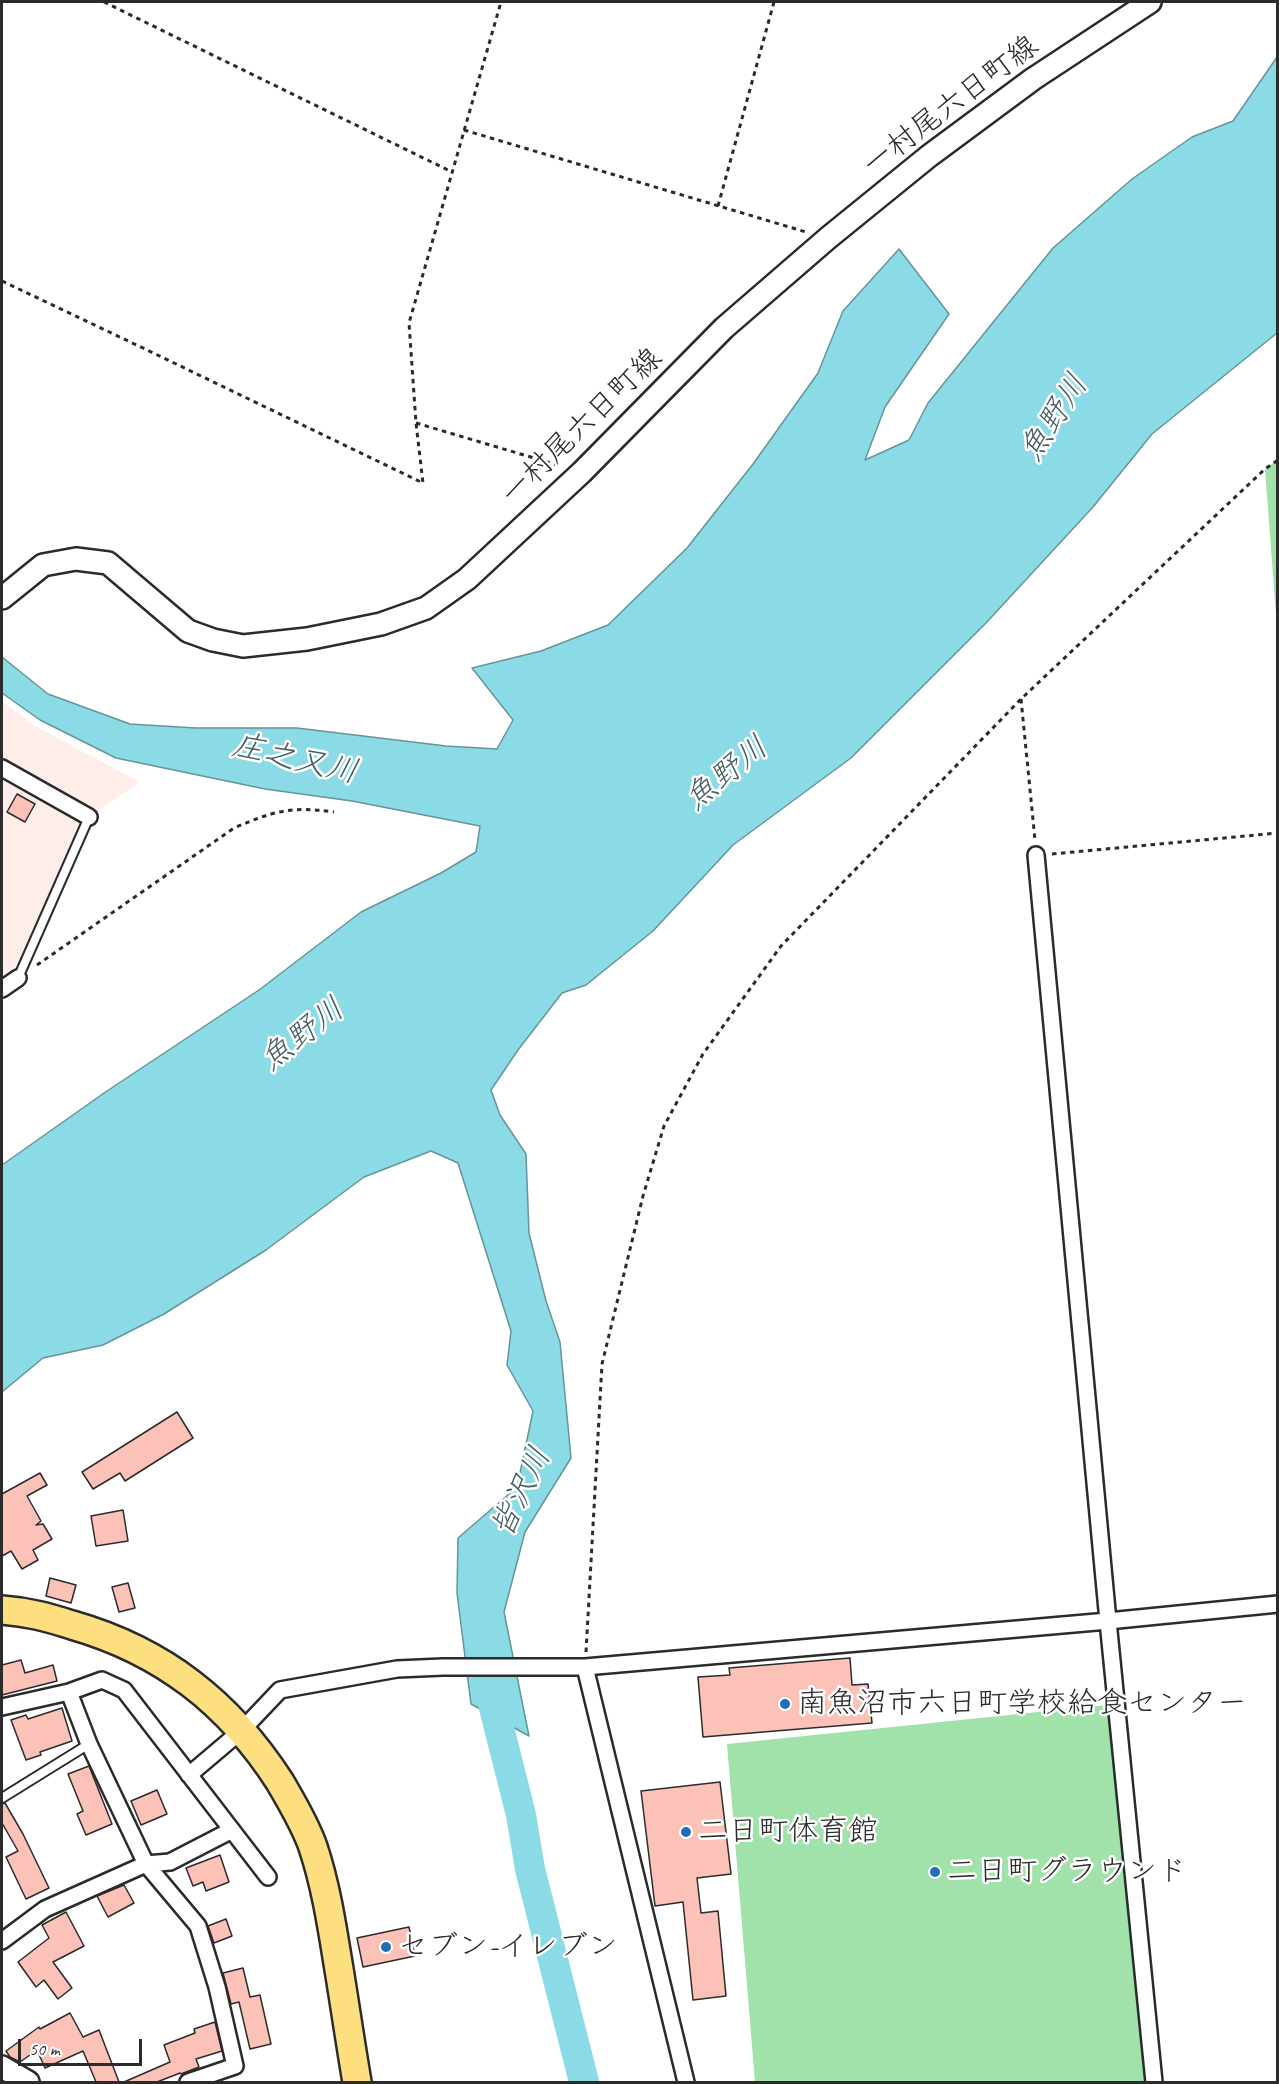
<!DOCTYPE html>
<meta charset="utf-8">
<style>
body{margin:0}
#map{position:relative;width:1279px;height:2084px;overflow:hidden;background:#fff;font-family:Caveat,sans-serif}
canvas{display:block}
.frame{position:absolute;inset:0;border:3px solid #2b2b2b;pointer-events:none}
.scale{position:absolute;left:18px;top:2039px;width:124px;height:27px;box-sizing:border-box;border:3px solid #2b2b2b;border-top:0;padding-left:8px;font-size:18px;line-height:21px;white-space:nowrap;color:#2b2b2b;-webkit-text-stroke:4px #fff;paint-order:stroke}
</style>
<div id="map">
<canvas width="1279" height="2084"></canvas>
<div class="frame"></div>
<div class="scale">50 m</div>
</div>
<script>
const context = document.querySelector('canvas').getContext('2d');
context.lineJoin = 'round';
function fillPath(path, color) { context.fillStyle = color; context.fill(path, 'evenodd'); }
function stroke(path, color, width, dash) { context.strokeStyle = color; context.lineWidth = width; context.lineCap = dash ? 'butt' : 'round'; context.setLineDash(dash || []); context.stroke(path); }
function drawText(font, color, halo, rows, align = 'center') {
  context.font = font + ' Caveat,"Klee One",sans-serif'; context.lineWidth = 5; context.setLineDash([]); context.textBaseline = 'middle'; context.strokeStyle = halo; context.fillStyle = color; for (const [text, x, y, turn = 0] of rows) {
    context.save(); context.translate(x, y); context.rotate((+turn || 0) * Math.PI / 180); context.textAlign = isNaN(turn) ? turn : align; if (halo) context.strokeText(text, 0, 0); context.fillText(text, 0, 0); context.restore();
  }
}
fillPath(new Path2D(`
 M 2,701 L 33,725 L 140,782 L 89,817 L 18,978 L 2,989 Z`), '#feede9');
fillPath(new Path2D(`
 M 1277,460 L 1277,628 L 1265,469 Z
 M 1116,1704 L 1154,2082 L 755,2082 L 727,1744 Z`), '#a1e1aa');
const water = new Path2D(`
 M 1277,57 L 1277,333 L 1152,434 L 1093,507 L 986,623 L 851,758 L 733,845 L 653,931 L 586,985 L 562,993 L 518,1050 L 491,1090 L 500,1115 L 526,1154 L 529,1233 L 546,1301 L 560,1342 L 571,1458 L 525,1532 L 504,1612 L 529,1736 L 471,1704 L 457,1593 L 458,1538 L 517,1487 L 533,1411 L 507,1365 L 511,1331 L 458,1163 L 431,1151 L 364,1177 L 266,1250 L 164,1314 L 103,1345 L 43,1358 L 2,1392 L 2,1165 L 104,1093 L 259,990 L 361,912 L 441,873 L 476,852 L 480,826 L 352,801 L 265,789 L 116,758 L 40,720 L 2,693 L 2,657 L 48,694 L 130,724 L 196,728 L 297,728 L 446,746 L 497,749 L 513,720 L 472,668 L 541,651 L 608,625 L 687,548 L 753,464 L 818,373 L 843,311 L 899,249 L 949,314 L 885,407 L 865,460 L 909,440 L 928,403 L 1053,248 L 1132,179 L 1192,137 L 1233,121 Z`);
fillPath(water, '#8adbe5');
stroke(water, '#64959b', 1.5);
stroke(new Path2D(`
 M 487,1680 L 521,1815 L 530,1869 L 584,2082`), '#8adbe5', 30);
const building = new Path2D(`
 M 17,794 L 35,804 L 25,822 L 7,812 Z
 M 177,1412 L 193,1438 L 125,1481 L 120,1473 L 93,1489 L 82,1472 Z
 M 40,1473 L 47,1485 L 27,1496 L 41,1521 L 36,1525 L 43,1524 L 52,1539 L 33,1550 L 38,1560 L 22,1569 L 11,1551 L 2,1556 L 2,1494 Z
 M 123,1510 L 128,1541 L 96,1546 L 91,1516 Z
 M 50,1578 L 76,1585 L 71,1603 L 46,1596 Z
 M 128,1583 L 135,1608 L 119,1612 L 112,1587 Z
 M 850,1658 L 852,1685 L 868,1684 L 872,1723 L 703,1737 L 698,1677 L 730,1675 L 729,1668 Z
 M 21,1660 L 25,1673 L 53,1665 L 57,1681 L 2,1695 L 2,1665 Z
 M 62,1708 L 72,1741 L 40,1752 L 41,1755 L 26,1760 L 11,1720 L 26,1715 L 28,1719 Z
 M 89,1766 L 112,1824 L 86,1835 L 77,1814 L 83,1811 L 68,1774 Z
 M 720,1782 L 731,1874 L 697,1878 L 701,1913 L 718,1911 L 726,1996 L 693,2000 L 683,1902 L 655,1906 L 641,1791 Z
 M 157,1790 L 167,1814 L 141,1825 L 131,1801 Z
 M 5,1803 L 23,1834 L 49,1888 L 26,1899 L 6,1857 L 18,1851 L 2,1823 L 2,1804 Z
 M 220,1855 L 229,1882 L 206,1891 L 203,1882 L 193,1886 L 186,1868 Z
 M 124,1885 L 134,1903 L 108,1917 L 97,1896 Z
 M 66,1912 L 84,1946 L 53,1962 L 72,1988 L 58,1999 L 44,1980 L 36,1987 L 18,1962 L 49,1938 L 42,1925 Z
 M 226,1919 L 232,1936 L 214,1943 L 208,1926 Z
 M 409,1927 L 415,1956 L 363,1967 L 357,1938 Z
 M 243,1968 L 250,1997 L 260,1995 L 271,2044 L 250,2049 L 239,2002 L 231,2004 L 223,1973 Z
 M 70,2013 L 83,2037 L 99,2030 L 119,2082 L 96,2082 L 83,2051 L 45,2068 L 37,2050 L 20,2062 L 10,2057 L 6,2051 L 39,2027 L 40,2029 Z
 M 215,2022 L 222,2051 L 196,2059 L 199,2067 L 181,2074 L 180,2073 L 157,2082 L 124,2082 L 170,2062 L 164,2045 L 195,2033 L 194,2029 Z`);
fillPath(building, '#fdc2b7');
stroke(building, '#2b2b2b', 1.5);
const lane = new Path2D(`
 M 18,978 L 89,817
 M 2,1798 L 89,1744`);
const street = new Path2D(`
 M 2,768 L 89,817
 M 1036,855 L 1108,1621 L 1154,2082
 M 2,989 L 18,978
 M 585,1667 L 686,2082
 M 69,1692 L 89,1744 L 146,1864 L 198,1926 L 217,1987 L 235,2066 L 188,2082
 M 2,1707 L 69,1692 L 102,1680 L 124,1690 L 268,1877
 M 189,1775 L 242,1730 L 280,1690 L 397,1669 L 443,1667 L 585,1667 L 1108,1621 L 1278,1604
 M 2,1941 L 45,1909 L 146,1864 L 170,1862 L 232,1830`);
const secondary = new Path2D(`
 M 2,598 L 43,565 L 76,559 L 108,563 L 188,631 L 213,640 L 243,646 L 307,639 L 381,624 L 426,608 L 467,579 L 582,472 L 724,328 L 828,238 L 929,156 L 1033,79 L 1150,2
 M 2,2067 L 28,2082`);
const highway = new Path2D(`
 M 2,1610 C 28,1612 47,1617 72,1625 C 163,1651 229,1703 280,1782 C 292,1803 305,1824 313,1847 C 325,1883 331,1920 337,1957 C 344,1999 350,2041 357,2082`);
stroke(lane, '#2b2b2b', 12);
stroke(street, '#2b2b2b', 20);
stroke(secondary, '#2b2b2b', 26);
stroke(highway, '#2b2b2b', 32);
stroke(new Path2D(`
 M 104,2 L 452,172
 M 464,130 L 806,232
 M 718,206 L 774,2
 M 2,281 L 145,349 L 423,483 L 416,423 L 409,323 L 501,2
 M 416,423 L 561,466
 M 1021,699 L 1035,840
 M 1052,854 L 1278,833
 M 37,965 L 234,828 C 274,811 290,806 334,812
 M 586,1652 L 602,1364 L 643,1196 L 664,1126 L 703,1054 L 781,946 L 1021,699 L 1265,469 L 1278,460`), '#2b2b2b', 3, [4.5, 4.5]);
stroke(lane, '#fff', 8);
stroke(street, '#fff', 15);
stroke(secondary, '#fff', 21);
stroke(highway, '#fedf80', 27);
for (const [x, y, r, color] of [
 [785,1704,6,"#1f6fb2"],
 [686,1832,6,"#1f6fb2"],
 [935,1872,6,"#1f6fb2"],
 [386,1947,6,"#1f6fb2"]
]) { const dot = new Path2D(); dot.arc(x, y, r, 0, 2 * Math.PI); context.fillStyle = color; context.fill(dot); stroke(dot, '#fff', 2); }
drawText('30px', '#2b2b2b', '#fff', [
 ["一村尾六日町線",951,106,-37],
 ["一村尾六日町線",582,427,-44]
]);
drawText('30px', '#2b2b2b', '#fff', [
 ["南魚沼市六日町学校給食センター",797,1704],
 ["二日町体育館",698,1832],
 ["二日町グラウンド",947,1872],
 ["セブン-イレブン",398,1947]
], 'left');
drawText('italic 32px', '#486063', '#fff', [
 ["魚野川",1055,418,-57],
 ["庄之又川",295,760,13],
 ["魚野川",727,774,-39],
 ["魚野川",303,1035,-38],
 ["皆沢川",522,1493,-64]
]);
</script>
